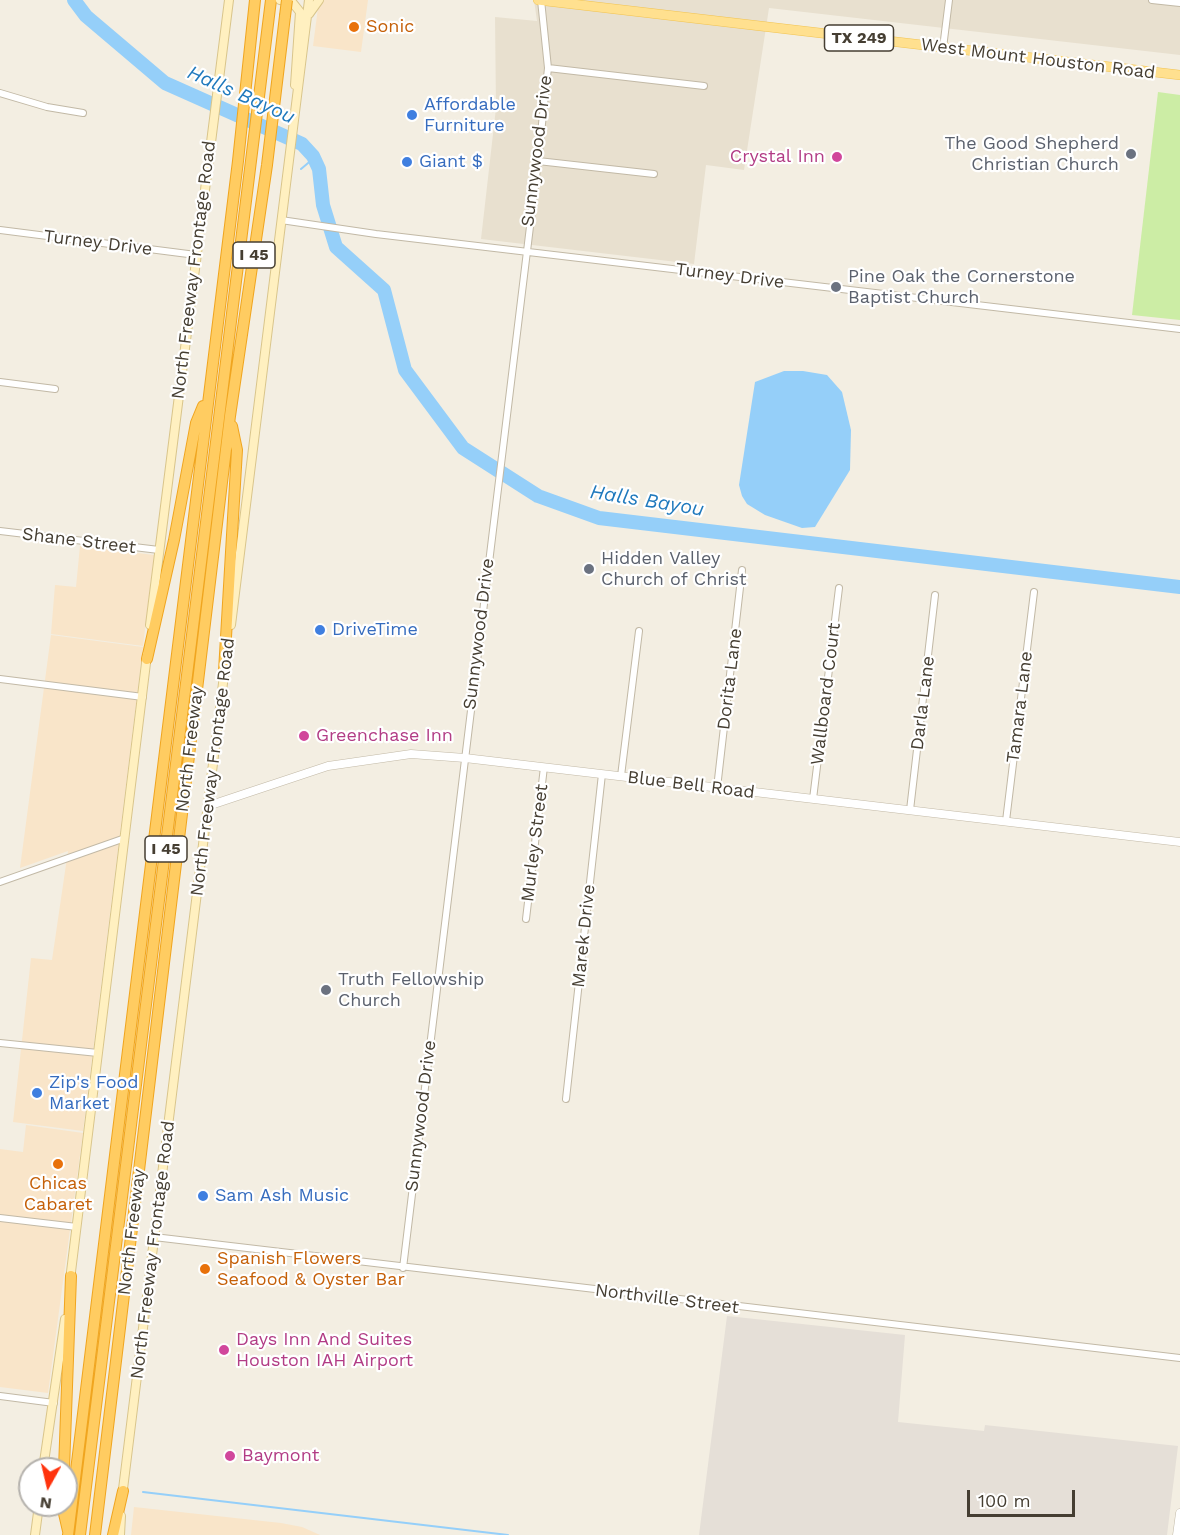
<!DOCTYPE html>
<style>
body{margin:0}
#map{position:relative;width:1180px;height:1535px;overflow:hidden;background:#f3eee2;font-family:"Work Sans",sans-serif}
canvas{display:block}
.north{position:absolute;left:18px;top:1457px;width:60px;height:60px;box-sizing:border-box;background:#fff;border:2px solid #b5b2ad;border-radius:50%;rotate:188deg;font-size:16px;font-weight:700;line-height:24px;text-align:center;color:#453e32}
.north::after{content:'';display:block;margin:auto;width:21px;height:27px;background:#ff330d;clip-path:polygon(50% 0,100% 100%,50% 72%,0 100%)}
.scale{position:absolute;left:967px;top:1490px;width:108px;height:27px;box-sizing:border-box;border:3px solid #453e32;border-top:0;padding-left:8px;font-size:18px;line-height:21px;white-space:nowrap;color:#453e32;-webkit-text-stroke:4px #fff;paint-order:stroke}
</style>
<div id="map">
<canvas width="1180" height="1535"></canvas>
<div class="north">N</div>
<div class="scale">100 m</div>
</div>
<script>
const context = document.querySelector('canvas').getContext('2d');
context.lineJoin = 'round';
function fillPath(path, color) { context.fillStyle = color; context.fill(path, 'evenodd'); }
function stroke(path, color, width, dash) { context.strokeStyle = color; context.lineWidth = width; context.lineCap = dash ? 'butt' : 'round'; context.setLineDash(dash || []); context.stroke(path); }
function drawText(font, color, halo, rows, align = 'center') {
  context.font = font + ' "Work Sans",sans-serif'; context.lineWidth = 4.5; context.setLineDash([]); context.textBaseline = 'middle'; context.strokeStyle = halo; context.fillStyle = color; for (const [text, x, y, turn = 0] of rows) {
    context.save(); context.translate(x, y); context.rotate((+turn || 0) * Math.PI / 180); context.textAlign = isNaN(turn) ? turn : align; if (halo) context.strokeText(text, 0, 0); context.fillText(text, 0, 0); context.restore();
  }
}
fillPath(new Path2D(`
 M 534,0 L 1180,0 L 1180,55 L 769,8 L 744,170 L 706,165 L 694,264 L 481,239 L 496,108 L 495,17 L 537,21 Z`), '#e8e0cf');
fillPath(new Path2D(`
 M 319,0 L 368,0 L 361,52 L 313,46 Z
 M 80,546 L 154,555 L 143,646 L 51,634 L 55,585 L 76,587 Z
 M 51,635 L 143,647 L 83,1131 L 13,1122 L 31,958 L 52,960 L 68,851 L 20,868 Z
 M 26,1125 L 83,1133 L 48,1393 L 0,1387 L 0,1149 L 23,1152 Z
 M 134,1507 L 281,1523 L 302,1527 L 320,1535 L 131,1535 Z`), '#f9e5c9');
fillPath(new Path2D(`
 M 727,1316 L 905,1335 L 898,1422 L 984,1431 L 985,1425 L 1178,1446 L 1167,1535 L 699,1535 Z`), '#e5dfd7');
fillPath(new Path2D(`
 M 1158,92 L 1180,95 L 1180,320 L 1132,315 Z`), '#cceda5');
fillPath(new Path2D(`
 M 784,371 L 803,371 L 827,375 L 842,392 L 851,430 L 850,470 L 815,527 L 802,528 L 765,515 L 747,504 L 742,496 L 739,485 L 755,382 Z`), '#95cff9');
stroke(new Path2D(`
 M 301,169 L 314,158
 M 143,1492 L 508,1535`), '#95cff9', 2);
stroke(new Path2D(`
 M 74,0 L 86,16 L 165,83 L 302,144 L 313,156 L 319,169 L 323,205 L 336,247 L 384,290 L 405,370 L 463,448 L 538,496 L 599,518 L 1180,587`), '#95cff9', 14);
const minor = new Path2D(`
 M 1152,0 L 1180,3
 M 943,48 L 949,0
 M 548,68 L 704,86
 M 0,93 L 47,107 L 83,113
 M 538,161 L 654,174
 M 281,220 L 376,234 L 1180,329
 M 0,230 L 196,255
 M 0,382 L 55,389
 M 0,531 L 159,550
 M 0,679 L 143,697
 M 621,776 L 639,631
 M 717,788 L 742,570
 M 813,799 L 839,588
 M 910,810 L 935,595
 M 1006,821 L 1034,592
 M 0,882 L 125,838
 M 526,919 L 544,767
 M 0,1043 L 98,1053
 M 566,1099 L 602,774
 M 0,1218 L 77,1227
 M 154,1237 L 1180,1358
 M 403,1268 L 538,161 L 548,68 L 541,0
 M 0,1396 L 54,1403`);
const tertiary = new Path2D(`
 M 208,806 L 328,766 L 411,754 L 465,758 L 1180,842
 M 1177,1535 L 1180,1513`);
const secondary = new Path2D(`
 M 280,0 L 292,2 L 300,12 L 295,85
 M 309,14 L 319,0
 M 150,625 L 229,0
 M 231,625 L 309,0
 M 70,1280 L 147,655
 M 43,1469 L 65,1319
 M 122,1497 L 225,667
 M 35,1535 L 39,1505
 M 120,1535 L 121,1516`);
const primary = new Path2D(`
 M 538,0 L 1180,75`);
const motorway = new Path2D(`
 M 147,659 L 174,540 L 196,423 L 203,406
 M 224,671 L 237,450 L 232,426
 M 64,1469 L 71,1276
 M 62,1505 L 68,1531
 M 68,1535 L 238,161 L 255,0
 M 80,1535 L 271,0
 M 95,1535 L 230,416 L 267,165 L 285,16
 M 113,1535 L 123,1491`);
stroke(minor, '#c2b9a6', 8);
stroke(tertiary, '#c2b9a6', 9);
stroke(secondary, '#d9c58b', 10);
stroke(primary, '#f1c352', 10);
stroke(motorway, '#f0a51f', 12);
stroke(minor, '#fff', 6);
stroke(tertiary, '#fff', 8);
stroke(secondary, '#fff0c0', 8);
stroke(primary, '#ffe08f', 9);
stroke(motorway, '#ffcc61', 10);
const motorwayBridge = new Path2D(`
 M 285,16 L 287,0`);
stroke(motorwayBridge, '#f0a51f', 12, []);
stroke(motorwayBridge, '#ffcc61', 10);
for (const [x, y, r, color] of [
 [354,27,6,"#e8710a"],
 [412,115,6,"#3f7fe0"],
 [1131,154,6,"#6b7280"],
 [837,157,6,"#d1479c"],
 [407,162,6,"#3f7fe0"],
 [836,287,6,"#6b7280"],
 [589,569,6,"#6b7280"],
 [320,630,6,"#3f7fe0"],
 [304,736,6,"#d1479c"],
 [326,990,6,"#6b7280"],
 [37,1093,6,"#3f7fe0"],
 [58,1164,6,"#e8710a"],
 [203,1196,6,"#3f7fe0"],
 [205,1269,6,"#e8710a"],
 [224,1350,6,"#d1479c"],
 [230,1456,6,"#d1479c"]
]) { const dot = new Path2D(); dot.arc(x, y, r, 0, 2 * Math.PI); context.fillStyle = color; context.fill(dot); stroke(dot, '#fff', 2); }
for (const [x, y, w] of [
 [859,38,69],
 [254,255,42],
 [166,849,42]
]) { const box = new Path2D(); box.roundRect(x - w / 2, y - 13, w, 26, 4.5); context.fillStyle = '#fff'; context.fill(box); stroke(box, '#453e32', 1.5); }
drawText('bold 16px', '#453e32', null, [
 ["TX 249",859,38],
 ["I 45",254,255],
 ["I 45",166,849]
]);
drawText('18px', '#c56008', '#fff', [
 ["Sonic",366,27],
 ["Chicas",58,1184,"center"],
 ["Cabaret",58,1205,"center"],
 ["Spanish Flowers",217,1259],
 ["Seafood & Oyster Bar",217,1280]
], 'left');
drawText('18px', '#453e32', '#fff', [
 ["West Mount Houston Road",1038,59,7],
 ["Sunnywood Drive",537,151,-83],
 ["Turney Drive",98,243,7],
 ["North Freeway Frontage Road",194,270,-83],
 ["Turney Drive",730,276,7],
 ["Shane Street",79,541,7],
 ["Sunnywood Drive",479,634,-83],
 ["Dorita Lane",730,679,-83],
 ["Wallboard Court",826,694,-83],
 ["Darla Lane",923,703,-83],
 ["Tamara Lane",1020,707,-83],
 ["North Freeway",190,749,-83],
 ["North Freeway Frontage Road",213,767,-83],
 ["Blue Bell Road",691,785,7],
 ["Murley Street",535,843,-83],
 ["Marek Drive",584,936,-84],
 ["Sunnywood Drive",421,1116,-83],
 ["North Freeway",132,1232,-83],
 ["North Freeway Frontage Road",153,1250,-83],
 ["Northville Street",667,1299,7]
]);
drawText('18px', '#366cbe', '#fff', [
 ["Affordable",424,105],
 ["Furniture",424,126],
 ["Giant $",419,162],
 ["DriveTime",332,630],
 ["Zip's Food",49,1083],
 ["Market",49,1104],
 ["Sam Ash Music",215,1196]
], 'left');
drawText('18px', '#5b616d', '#fff', [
 ["The Good Shepherd",1119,144,"right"],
 ["Christian Church",1119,165,"right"],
 ["Pine Oak the Cornerstone",848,277],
 ["Baptist Church",848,298],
 ["Hidden Valley",601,559],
 ["Church of Christ",601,580],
 ["Truth Fellowship",338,980],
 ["Church",338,1001]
], 'left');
drawText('18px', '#b23c85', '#fff', [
 ["Crystal Inn",825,157,"right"],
 ["Greenchase Inn",316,736],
 ["Days Inn And Suites",236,1340],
 ["Houston IAH Airport",236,1361],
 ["Baymont",242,1456]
], 'left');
drawText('italic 20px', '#1f79bd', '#fff', [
 ["Halls Bayou",241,95,24],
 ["Halls Bayou",647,501,9]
]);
</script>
